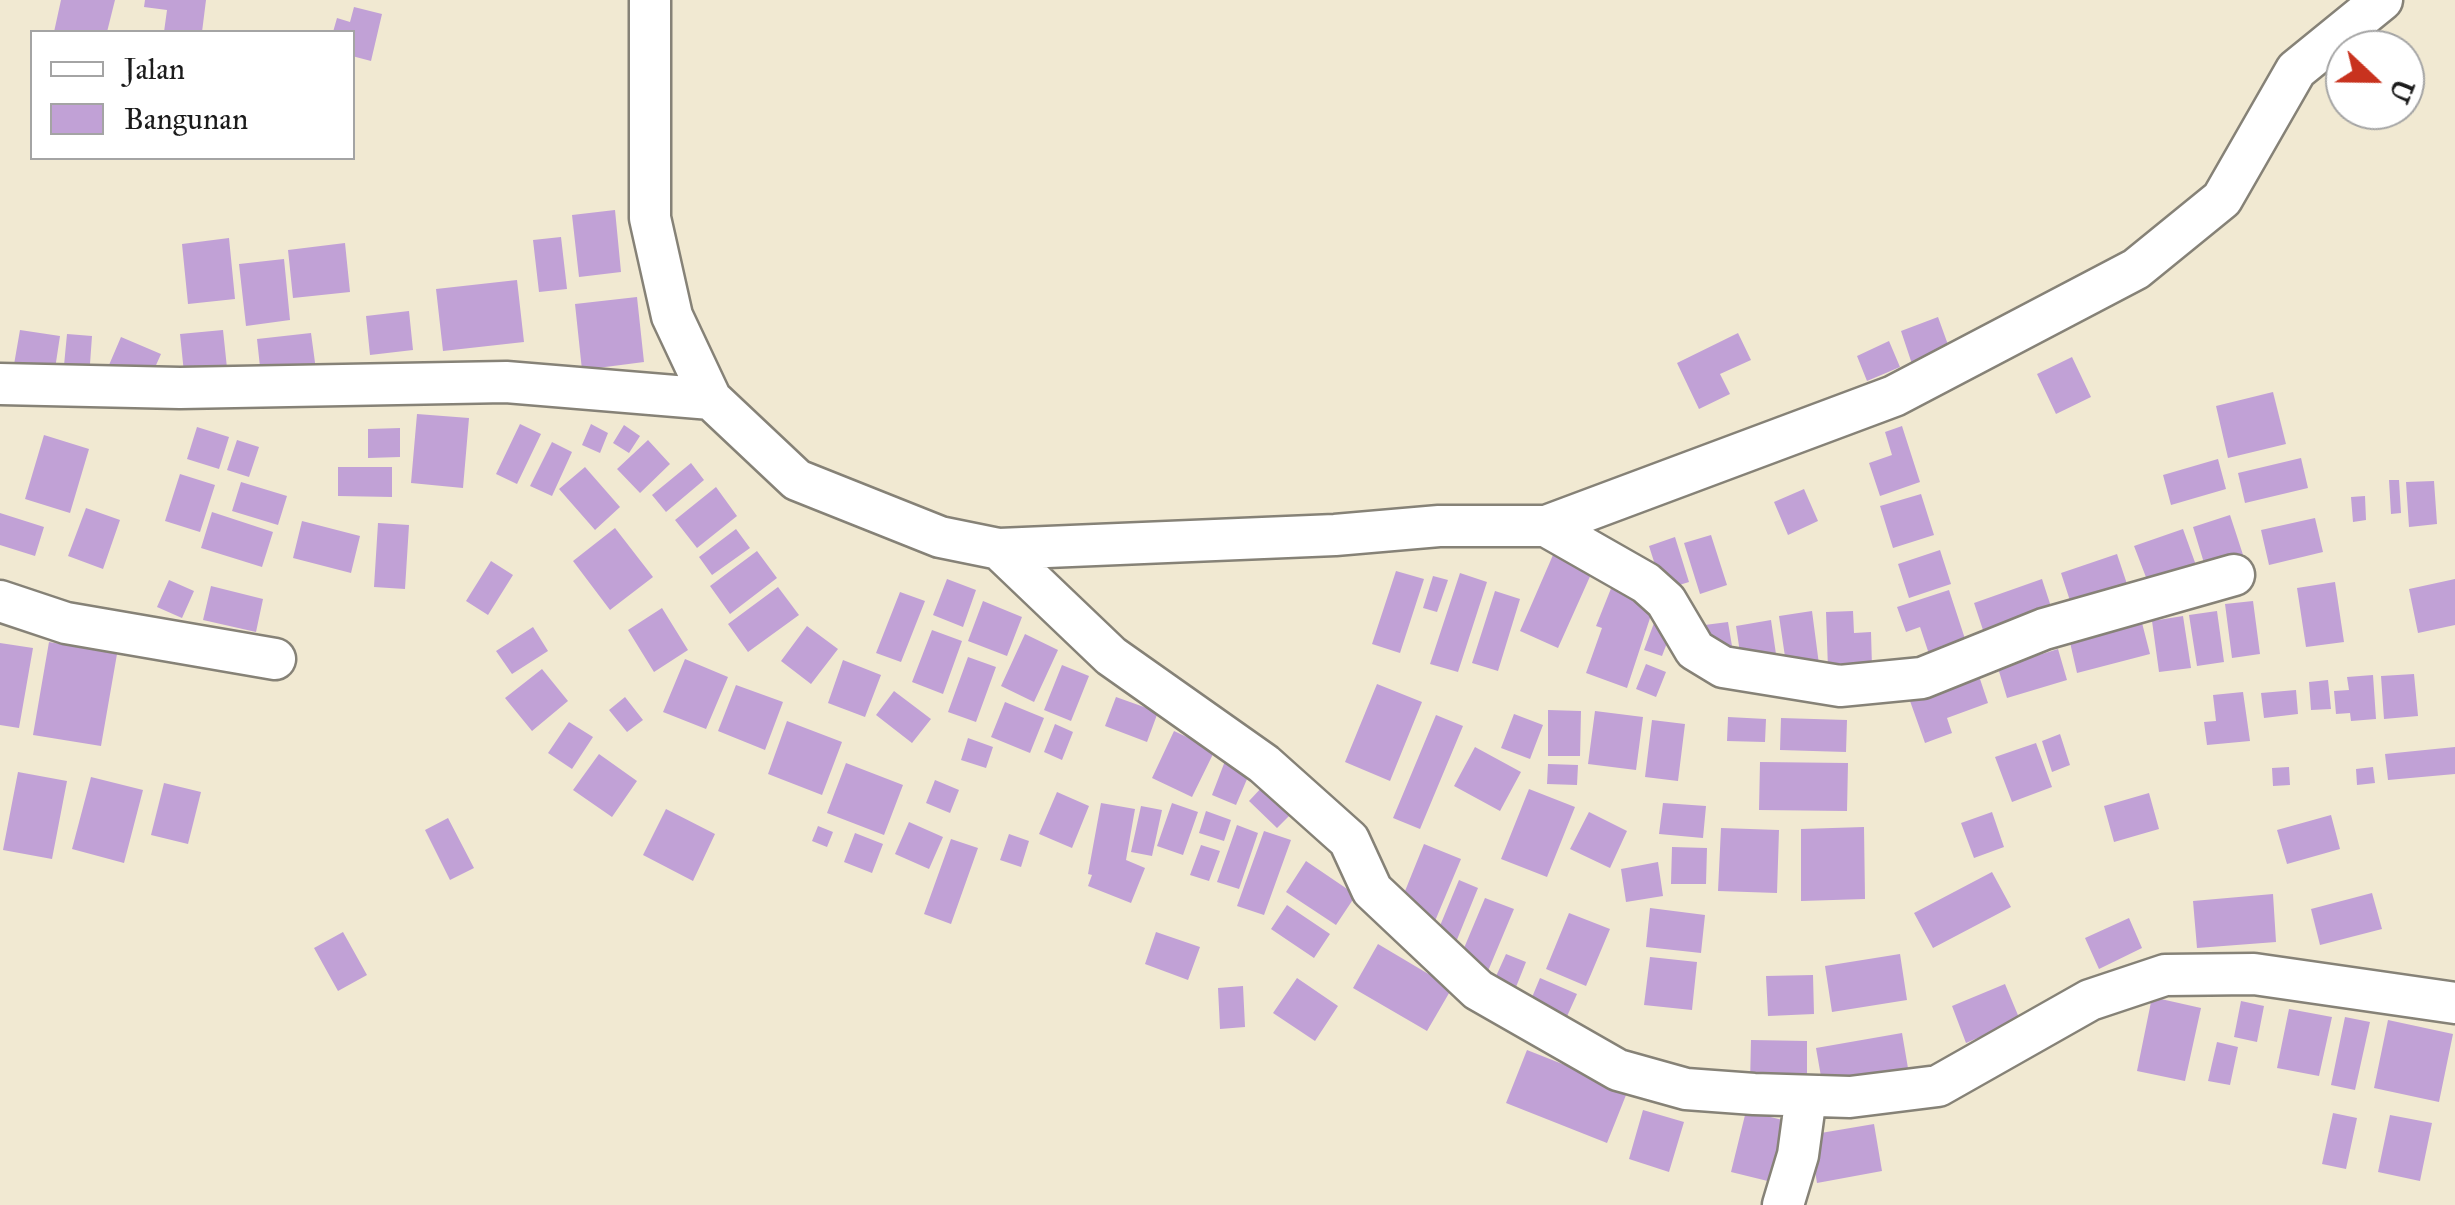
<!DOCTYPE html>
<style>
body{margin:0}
#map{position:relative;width:2455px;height:1205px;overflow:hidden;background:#f1e9d2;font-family:"IM FELL Great Primer",serif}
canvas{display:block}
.legend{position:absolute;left:30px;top:30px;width:325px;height:130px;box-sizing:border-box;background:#fff;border:2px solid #a4a4a4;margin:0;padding:12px 18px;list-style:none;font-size:30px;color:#1c1c1c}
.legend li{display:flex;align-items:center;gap:20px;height:50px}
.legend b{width:50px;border:2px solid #a4a4a4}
.north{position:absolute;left:2325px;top:30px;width:100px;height:100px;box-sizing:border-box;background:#fff;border:2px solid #a4a4a4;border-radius:50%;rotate:112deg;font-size:28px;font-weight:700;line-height:40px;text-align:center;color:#1c1c1c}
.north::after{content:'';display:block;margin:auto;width:35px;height:45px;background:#c8321e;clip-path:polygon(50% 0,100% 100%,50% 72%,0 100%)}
</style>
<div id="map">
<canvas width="2455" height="1205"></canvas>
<ul class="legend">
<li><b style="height:12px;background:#fff"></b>Jalan</li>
<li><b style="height:28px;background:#c1a1d6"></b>Bangunan</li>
</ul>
<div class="north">U</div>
</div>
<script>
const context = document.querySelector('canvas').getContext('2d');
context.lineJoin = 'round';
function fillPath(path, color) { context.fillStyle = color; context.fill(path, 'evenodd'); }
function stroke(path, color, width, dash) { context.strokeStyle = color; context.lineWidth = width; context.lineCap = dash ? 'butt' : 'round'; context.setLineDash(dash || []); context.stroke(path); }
fillPath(new Path2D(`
 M 61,0 L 115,0 L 107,32 L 54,32 Z
 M 145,0 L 206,0 L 202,32 L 164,32 L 167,10 L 144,7 Z
 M 354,7 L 382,14 L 371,61 L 352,56 L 352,32 L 333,32 L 337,18 L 350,22 Z
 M 615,210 L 621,272 L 579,277 L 572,215 Z
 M 561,237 L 567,289 L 539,292 L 533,240 Z
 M 229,238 L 235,299 L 188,304 L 182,244 Z
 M 345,243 L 350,292 L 293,298 L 288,250 Z
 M 284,259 L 290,320 L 246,326 L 239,264 Z
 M 517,280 L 524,342 L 443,351 L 436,289 Z
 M 637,297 L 644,362 L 582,370 L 575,304 Z
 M 409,311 L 413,350 L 370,355 L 366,316 Z
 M 1938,317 L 1951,353 L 1913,367 L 1901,331 Z
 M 20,330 L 60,336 L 53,382 L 12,376 Z
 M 223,330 L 227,368 L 184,373 L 180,334 Z
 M 311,333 L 316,370 L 261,376 L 257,339 Z
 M 1738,333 L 1751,360 L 1720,374 L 1730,394 L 1699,409 L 1677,363 Z
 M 67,334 L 92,336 L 89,378 L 63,376 Z
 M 121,337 L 161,354 L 148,383 L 109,365 Z
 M 1889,341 L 1900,367 L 1867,381 L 1857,356 Z
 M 2072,357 L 2091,397 L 2056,414 L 2037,374 Z
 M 2273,392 L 2286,444 L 2228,458 L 2216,406 Z
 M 417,414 L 469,418 L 463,488 L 411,483 Z
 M 520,424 L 541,434 L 517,484 L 496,474 Z
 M 591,424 L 608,433 L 600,453 L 582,445 Z
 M 624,425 L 640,436 L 629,453 L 613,443 Z
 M 1902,426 L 1920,482 L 1880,496 L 1869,463 L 1892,455 L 1885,432 Z
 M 197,427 L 229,437 L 219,469 L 187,459 Z
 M 400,428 L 400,457 L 368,458 L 368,429 Z
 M 44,435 L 89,449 L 70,513 L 25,499 Z
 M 237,440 L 259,447 L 249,477 L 227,470 Z
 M 648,440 L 670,464 L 640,493 L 617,469 Z
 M 552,442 L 572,452 L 552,496 L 530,486 Z
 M 2301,458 L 2308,488 L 2245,503 L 2238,473 Z
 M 2218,459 L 2226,489 L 2171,505 L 2163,475 Z
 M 691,463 L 704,480 L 666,512 L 652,495 Z
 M 338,467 L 392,467 L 392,497 L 338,496 Z
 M 585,467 L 620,507 L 595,530 L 559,489 Z
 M 180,474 L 215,485 L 200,532 L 165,521 Z
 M 2389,480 L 2399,480 L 2401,513 L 2391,514 Z
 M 2434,481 L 2437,524 L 2409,527 L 2406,482 Z
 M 241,482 L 287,496 L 278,525 L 232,511 Z
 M 716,487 L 737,516 L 697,548 L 675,520 Z
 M 1804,489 L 1818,521 L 1788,535 L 1774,502 Z
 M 1921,494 L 1934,535 L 1893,548 L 1880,506 Z
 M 2365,496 L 2366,520 L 2353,522 L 2351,497 Z
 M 86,508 L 120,520 L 103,569 L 68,556 Z
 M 212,512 L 273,532 L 262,567 L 201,548 Z
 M 0,513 L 44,527 L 35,556 L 0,545 Z
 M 2230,515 L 2246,564 L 2208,576 L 2193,527 Z
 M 2315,518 L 2323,552 L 2269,565 L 2261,530 Z
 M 302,521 L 360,536 L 351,573 L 293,558 Z
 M 378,523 L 409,525 L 405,589 L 374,587 Z
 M 615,528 L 653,577 L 610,610 L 573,561 Z
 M 736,529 L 750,548 L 712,575 L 699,557 Z
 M 2183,529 L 2197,568 L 2149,585 L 2134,546 Z
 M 1711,535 L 1727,585 L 1700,594 L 1684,543 Z
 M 1675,537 L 1689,582 L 1663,590 L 1649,546 Z
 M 1940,550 L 1951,584 L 1909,598 L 1898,564 Z
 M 757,551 L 777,578 L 730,614 L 710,586 Z
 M 2117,554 L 2131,596 L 2075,616 L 2061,573 Z
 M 1553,555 L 1592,572 L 1558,648 L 1520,631 Z
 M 491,561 L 513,575 L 488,615 L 466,601 Z
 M 1396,571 L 1424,579 L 1400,653 L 1372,644 Z
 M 1460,573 L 1487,582 L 1458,672 L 1430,664 Z
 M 1433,576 L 1448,580 L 1437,612 L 1423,608 Z
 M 947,579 L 976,590 L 963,627 L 933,615 Z
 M 2042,579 L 2055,619 L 2023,617 L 1983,630 L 1974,603 Z
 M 2455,579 L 2455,625 L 2418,633 L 2409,589 Z
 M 169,580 L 194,591 L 182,618 L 157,607 Z
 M 1614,581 L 1653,609 L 1627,688 L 1586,673 L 1602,628 L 1596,626 Z
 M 2335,582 L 2344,642 L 2306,647 L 2297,588 Z
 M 211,586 L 263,599 L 256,632 L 203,620 Z
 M 778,587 L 799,615 L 748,652 L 728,624 Z
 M 1949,590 L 1969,651 L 1932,663 L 1920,627 L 1906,632 L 1897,607 Z
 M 1495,591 L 1520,599 L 1498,671 L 1472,663 Z
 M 900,592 L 925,601 L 901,662 L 876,653 Z
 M 983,601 L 1022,617 L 1007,656 L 968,641 Z
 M 2253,601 L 2260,654 L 2232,658 L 2225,604 Z
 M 662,608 L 688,650 L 654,672 L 628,630 Z
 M 1812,611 L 1820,672 L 1788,677 L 1779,616 Z
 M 1853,611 L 1854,633 L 1871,632 L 1872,667 L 1828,669 L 1826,612 Z
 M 2217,611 L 2224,662 L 2197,666 L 2189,615 Z
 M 2183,616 L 2191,668 L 2159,672 L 2152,621 Z
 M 2141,619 L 2150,654 L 2077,673 L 2069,638 Z
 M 1771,620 L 1777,661 L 1742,666 L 1736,626 Z
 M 1728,622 L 1732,646 L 1700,650 L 1697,626 Z
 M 1654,623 L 1672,630 L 1662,656 L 1644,650 Z
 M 807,626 L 838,649 L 811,684 L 781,661 Z
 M 533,627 L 548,651 L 512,674 L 496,651 Z
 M 932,630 L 962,641 L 943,694 L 912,682 Z
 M 1025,634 L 1058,650 L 1034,702 L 1001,686 Z
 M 49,642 L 117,654 L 101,746 L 33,735 Z
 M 0,643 L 33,648 L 19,728 L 0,725 Z
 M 2058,649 L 2067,680 L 2007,698 L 1998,668 Z
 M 968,657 L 996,667 L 976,722 L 948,712 Z
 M 685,659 L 728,677 L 706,729 L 663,712 Z
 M 843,660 L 881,675 L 865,717 L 828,703 Z
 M 1646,664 L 1666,672 L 1656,697 L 1636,689 Z
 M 1062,665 L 1089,676 L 1071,721 L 1044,710 Z
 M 542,669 L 568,701 L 532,731 L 505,698 Z
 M 2414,674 L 2418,716 L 2384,719 L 2381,676 Z
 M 2373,675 L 2376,719 L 2351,721 L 2350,713 L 2336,714 L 2334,691 L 2349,690 L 2347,677 Z
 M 1979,676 L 1988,703 L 1947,718 L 1952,733 L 1925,743 L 1910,701 Z
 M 2328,680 L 2331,709 L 2311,710 L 2309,682 Z
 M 1377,684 L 1422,702 L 1390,781 L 1345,762 Z
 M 736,685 L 783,702 L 765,750 L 718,731 Z
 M 2296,690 L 2298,714 L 2264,718 L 2261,693 Z
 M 894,691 L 931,719 L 912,743 L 876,715 Z
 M 2243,692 L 2250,741 L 2207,745 L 2204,722 L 2216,721 L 2213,695 Z
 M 625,697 L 643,720 L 627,732 L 609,710 Z
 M 1116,697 L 1158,712 L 1147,742 L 1105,726 Z
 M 1005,702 L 1044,718 L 1030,753 L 991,737 Z
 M 1548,710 L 1581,711 L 1580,756 L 1548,756 Z
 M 1595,711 L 1643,717 L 1636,770 L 1588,764 Z
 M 1514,714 L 1543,725 L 1530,759 L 1501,748 Z
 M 1436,715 L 1463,726 L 1420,829 L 1393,818 Z
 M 1728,717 L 1766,719 L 1765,742 L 1727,741 Z
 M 1781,718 L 1847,720 L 1846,752 L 1780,750 Z
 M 1652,720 L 1685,724 L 1678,781 L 1645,777 Z
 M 787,721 L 842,742 L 822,795 L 768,774 Z
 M 569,722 L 593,737 L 572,769 L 548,753 Z
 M 1055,724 L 1073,732 L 1062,760 L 1044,752 Z
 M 1174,731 L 1215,750 L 1192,797 L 1152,778 Z
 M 2060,734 L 2070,765 L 2052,772 L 2042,741 Z
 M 968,738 L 993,747 L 986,768 L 961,760 Z
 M 2036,743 L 2052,787 L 2012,802 L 1995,757 Z
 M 1475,747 L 1521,772 L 1500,811 L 1454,786 Z
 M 2455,747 L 2455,774 L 2388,780 L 2385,754 Z
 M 599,754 L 637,781 L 612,817 L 573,790 Z
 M 1225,761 L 1250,772 L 1236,805 L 1212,795 Z
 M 1760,762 L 1848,763 L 1847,811 L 1759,810 Z
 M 846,763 L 903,785 L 884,835 L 827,813 Z
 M 1548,764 L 1578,765 L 1577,785 L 1547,784 Z
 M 2289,767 L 2290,785 L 2273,786 L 2272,768 Z
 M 2373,767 L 2375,783 L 2357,785 L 2356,769 Z
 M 18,772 L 67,781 L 52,859 L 3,850 Z
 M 91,777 L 143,790 L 124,863 L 72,849 Z
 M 935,780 L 959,790 L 950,813 L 926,803 Z
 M 164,783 L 201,792 L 188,844 L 151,835 Z
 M 1264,785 L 1292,813 L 1277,828 L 1249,801 Z
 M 1529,789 L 1575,807 L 1547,877 L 1501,859 Z
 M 1057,792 L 1089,806 L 1072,848 L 1039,834 Z
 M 2149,793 L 2159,829 L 2114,842 L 2104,806 Z
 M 1101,803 L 1135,809 L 1126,860 L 1145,868 L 1131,903 L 1088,886 L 1092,875 L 1088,874 Z
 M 1172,803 L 1198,812 L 1183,855 L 1157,846 Z
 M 1663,803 L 1706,806 L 1703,838 L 1659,834 Z
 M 1141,806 L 1162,810 L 1152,856 L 1131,852 Z
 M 666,809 L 715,834 L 693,881 L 643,855 Z
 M 1206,811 L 1231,820 L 1224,841 L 1199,833 Z
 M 1589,812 L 1627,831 L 1610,868 L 1570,849 Z
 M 1992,812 L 2004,847 L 1974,858 L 1961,823 Z
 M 2331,815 L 2340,849 L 2287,864 L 2277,830 Z
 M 448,818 L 474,868 L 450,880 L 425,830 Z
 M 909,822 L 943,837 L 929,869 L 895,854 Z
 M 1237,825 L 1258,833 L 1239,889 L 1217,882 Z
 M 818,826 L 833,832 L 827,847 L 812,841 Z
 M 1864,827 L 1865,899 L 1801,901 L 1801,829 Z
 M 1721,828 L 1779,830 L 1777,893 L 1718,891 Z
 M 1264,831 L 1291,840 L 1264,915 L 1237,906 Z
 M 855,833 L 883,844 L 872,873 L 844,862 Z
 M 1009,834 L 1029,841 L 1021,867 L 1000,860 Z
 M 951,839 L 978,848 L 951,924 L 924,914 Z
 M 1424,844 L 1461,859 L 1435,921 L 1399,906 Z
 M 1201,845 L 1220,851 L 1209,881 L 1190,875 Z
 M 1672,847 L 1707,848 L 1706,884 L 1671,884 Z
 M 1306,861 L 1356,895 L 1336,925 L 1286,892 Z
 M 1658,862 L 1663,896 L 1626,902 L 1621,869 Z
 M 1992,872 L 2011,907 L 1933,948 L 1914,913 Z
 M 1459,880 L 1478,888 L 1456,942 L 1437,933 Z
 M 2372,893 L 2382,929 L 2320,945 L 2311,909 Z
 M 2273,894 L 2276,942 L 2197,948 L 2193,901 Z
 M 1485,898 L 1514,909 L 1488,971 L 1459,960 Z
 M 1287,905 L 1330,934 L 1314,958 L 1271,929 Z
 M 1650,908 L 1705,915 L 1701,953 L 1646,947 Z
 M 1569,913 L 1610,929 L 1586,986 L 1546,969 Z
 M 2129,918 L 2142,948 L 2099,969 L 2085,938 Z
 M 343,932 L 367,975 L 338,991 L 314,948 Z
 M 1156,932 L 1200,947 L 1188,980 L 1145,964 Z
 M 1378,944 L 1452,988 L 1427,1031 L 1353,988 Z
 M 1506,954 L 1526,962 L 1514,992 L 1493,983 Z
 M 1900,954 L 1907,1000 L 1832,1012 L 1825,966 Z
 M 1650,957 L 1697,962 L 1692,1010 L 1644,1005 Z
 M 1813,975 L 1814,1014 L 1768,1016 L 1766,976 Z
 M 1297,978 L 1338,1006 L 1315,1041 L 1273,1013 Z
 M 1540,978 L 1577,994 L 1564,1023 L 1528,1007 Z
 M 2005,984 L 2020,1020 L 1966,1043 L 1952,1006 Z
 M 1243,986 L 1245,1027 L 1220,1029 L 1218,988 Z
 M 2152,997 L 2201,1008 L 2185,1081 L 2137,1071 Z
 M 2241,1001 L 2264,1006 L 2257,1042 L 2234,1037 Z
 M 2289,1009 L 2332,1017 L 2319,1076 L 2277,1068 Z
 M 2345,1017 L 2370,1022 L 2355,1090 L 2331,1085 Z
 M 2388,1020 L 2453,1034 L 2439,1102 L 2374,1088 Z
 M 1902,1033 L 1909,1074 L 1823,1088 L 1816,1048 Z
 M 1751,1040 L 1807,1041 L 1807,1084 L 1750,1084 Z
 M 2217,1042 L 2238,1047 L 2230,1085 L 2208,1081 Z
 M 1527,1050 L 1628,1090 L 1607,1143 L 1506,1103 Z
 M 1643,1110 L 1684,1122 L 1669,1172 L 1629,1159 Z
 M 1746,1111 L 1799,1124 L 1784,1185 L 1731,1172 Z
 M 2333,1113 L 2357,1118 L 2346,1169 L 2322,1164 Z
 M 2390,1115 L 2432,1123 L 2420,1181 L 2378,1172 Z
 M 1874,1124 L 1882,1171 L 1817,1183 L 1809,1135 Z`), '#c1a1d6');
const street = new Path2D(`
 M 650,0 L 650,218 L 672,316 L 711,399 L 797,480 L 940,537 L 999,549 L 1111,656 L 1264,764 L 1349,840 L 1372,890 L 1478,990 L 1618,1070 L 1686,1089 L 1754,1094 L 1850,1097 L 1938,1086 L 2090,1000 L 2165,975 L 2254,974 L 2455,1003
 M 0,384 L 180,388 L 506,382 L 711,399
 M 1546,526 L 1894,396 L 2136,269 L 2222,199 L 2296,70 L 2382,0
 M 999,549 L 1335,535 L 1439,526 L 1546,526 L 1646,583 L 1666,601 L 1695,650 L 1723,667 L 1840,686 L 1922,678 L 2044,629 L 2234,575
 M 0,601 L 66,623 L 275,659
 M 1783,1205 L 1798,1155 L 1806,1096`);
stroke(street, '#868277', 45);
stroke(street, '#fff', 40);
</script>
